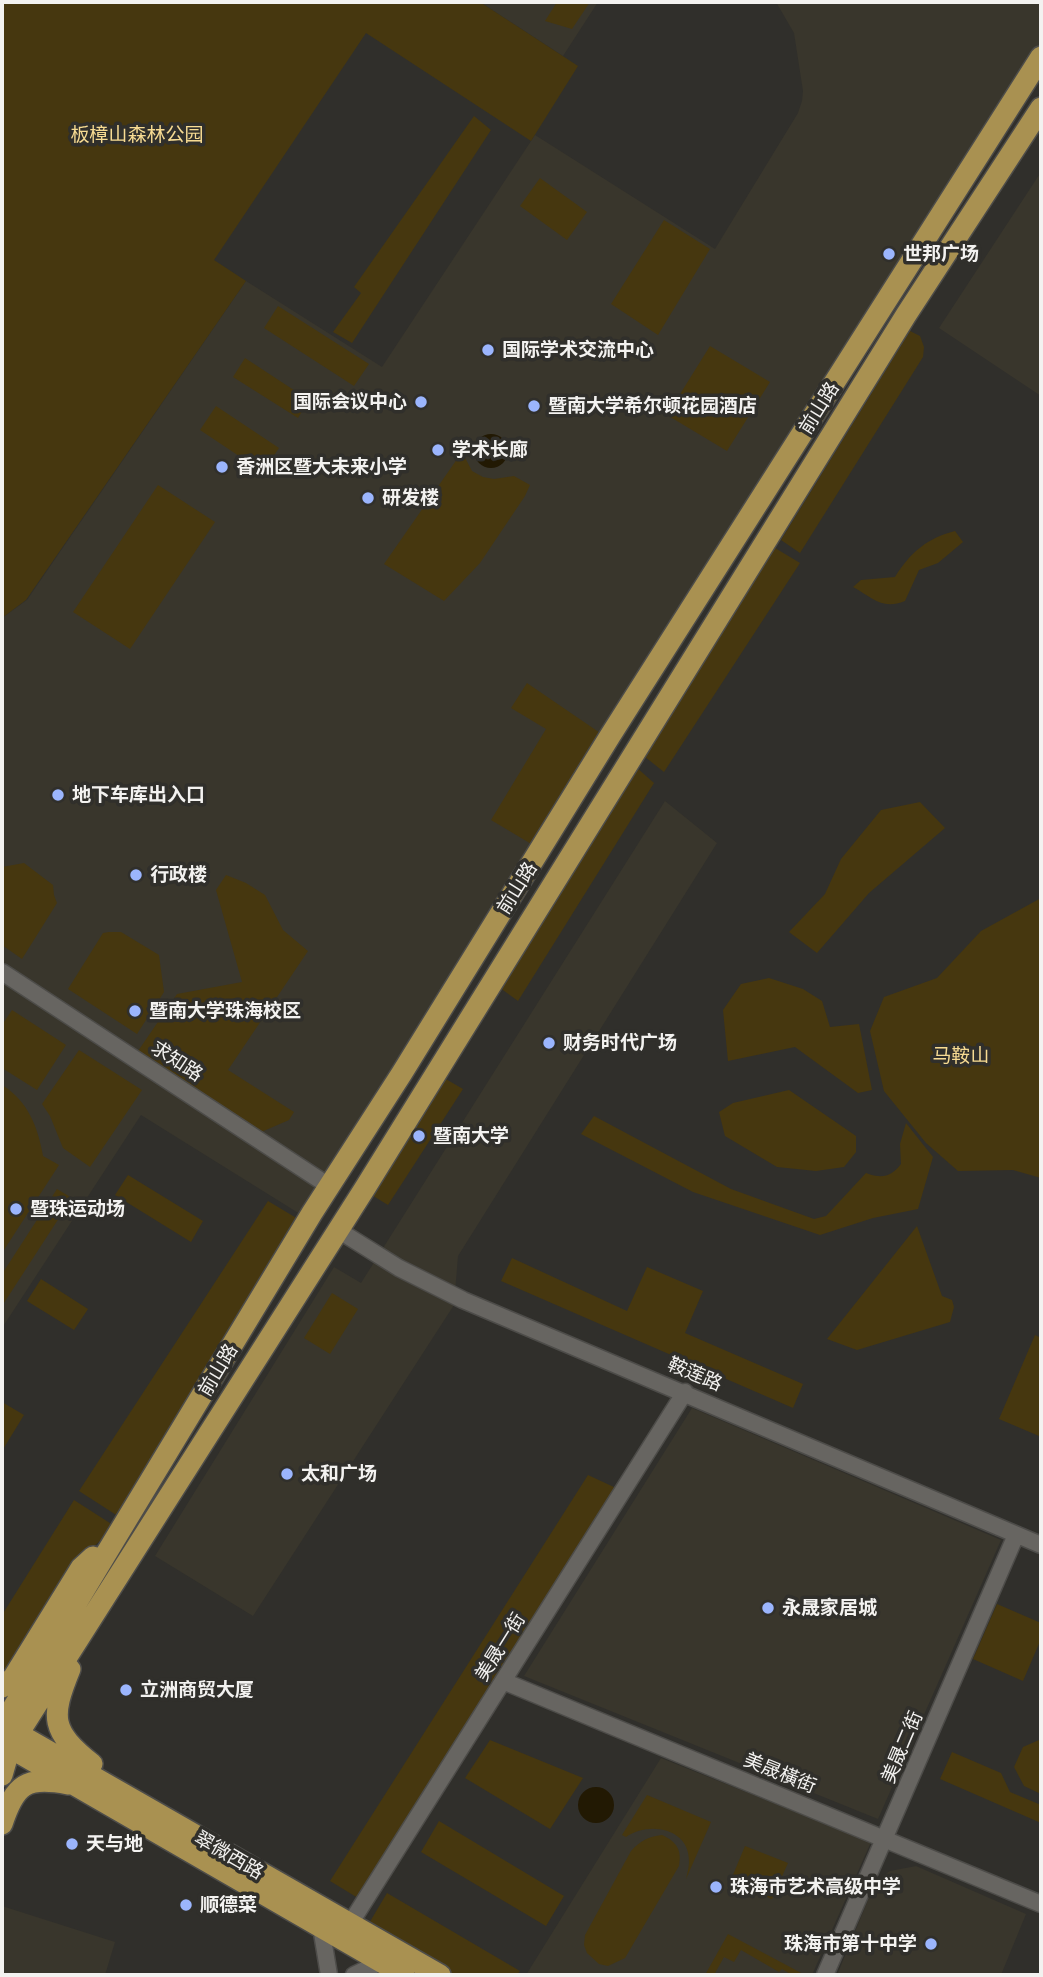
<!DOCTYPE html>
<meta charset="utf-8">
<style>
body{margin:0}
#map{position:relative;width:1043px;height:1977px;overflow:hidden;background:#302f2b;font-family:Ubuntu,sans-serif}
canvas{display:block}
.frame{position:absolute;inset:0;border:4px solid #f3f2f0;pointer-events:none}
</style>
<div id="map">
<canvas width="1043" height="1977"></canvas>
<div class="frame"></div>
</div>
<script>
const context = document.querySelector('canvas').getContext('2d');
context.lineJoin = 'round';
function fillPath(path, color) { context.fillStyle = color; context.fill(path, 'evenodd'); }
function stroke(path, color, width, dash) { context.strokeStyle = color; context.lineWidth = width; context.lineCap = dash ? 'butt' : 'round'; context.setLineDash(dash || []); context.stroke(path); }
function drawText(font, color, halo, rows, align = 'center') {
  context.font = font + ' Ubuntu,"Noto Sans SC",sans-serif'; context.lineWidth = 7; context.setLineDash([]); context.textBaseline = 'middle'; context.strokeStyle = halo; context.fillStyle = color; for (const [text, x, y, turn = 0] of rows) {
    context.save(); context.translate(x, y); context.rotate((+turn || 0) * Math.PI / 180); context.textAlign = isNaN(turn) ? turn : align; if (halo) context.strokeText(text, 0, 0); context.fillText(text, 0, 0); context.restore();
  }
}
fillPath(new Path2D(`
 M 480,2 L 598,2 L 563,56 Z
 M 776,2 L 1041,2 L 1041,56 L 308,1219 L 141,1115 L 2,1328 L 2,618 L 27,600 L 246,281 L 382,367 L 535,135 L 715,249 L 798,113 L 802,101 L 803,91 L 794,33 Z
 M 1041,172 L 1041,396 L 939,328 Z
 M 665,801 L 717,843 L 458,1256 L 454,1305 L 253,1616 L 155,1556 L 334,1267 L 361,1283 Z
 M 692,1408 L 1001,1540 L 878,1819 L 524,1676 Z
 M 661,1758 L 871,1842 L 812,1975 L 526,1975 Z
 M 916,1866 L 1026,1914 L 1001,1975 L 837,1975 L 873,1888 L 881,1877 L 890,1871 Z
 M 2,1906 L 115,1942 L 105,1975 L 2,1975 Z`), '#39362c');
fillPath(new Path2D(`
 M 2,2 L 480,2 L 578,66 L 531,141 L 366,33 L 214,260 L 246,281 L 26,600 L 2,618 Z
 M 557,2 L 590,2 L 572,29 L 545,21 Z
 M 474,116 L 491,130 L 352,343 L 333,332 L 361,293 L 354,287 Z
 M 540,178 L 587,212 L 567,240 L 520,206 Z
 M 664,220 L 710,249 L 658,335 L 611,304 Z
 M 278,306 L 369,364 L 354,386 L 264,328 Z
 M 910,331 L 920,336 L 924,347 L 923,357 L 800,553 L 781,540 Z
 M 570,341 L 577,341 L 588,350 L 586,357 C 578,360 571,356 568,348 Z
 M 710,346 L 770,382 L 727,451 L 667,415 Z
 M 245,358 L 309,400 L 298,418 L 233,377 Z
 M 216,406 L 279,448 L 263,472 L 200,430 Z
 M 462,452 L 472,471 L 483,477 L 494,479 L 514,476 L 530,485 L 525,496 L 480,563 L 444,601 L 384,564 Z
 M 158,485 L 215,522 L 130,649 L 73,612 Z
 M 955,531 L 963,542 L 938,563 L 919,570 L 905,601 C 882,610 873,598 853,587 L 861,580 L 895,577 C 910,553 927,538 955,531 Z
 M 770,545 L 800,563 L 664,772 L 640,753 Z
 M 527,683 L 606,737 L 538,848 L 491,820 L 546,729 L 511,708 Z
 M 636,767 L 654,783 L 518,1001 L 496,985 Z
 M 920,802 L 945,828 L 869,893 L 817,953 L 789,932 L 825,894 L 841,859 L 881,810 Z
 M 24,863 L 53,885 L 54,895 L 57,903 L 22,959 L 2,945 L 2,867 Z
 M 226,875 L 246,883 L 265,895 L 283,930 L 308,951 L 228,1070 L 294,1112 L 289,1120 L 259,1133 L 136,1054 L 177,994 L 242,982 L 216,890 Z
 M 1041,898 L 1041,1178 L 1013,1170 L 958,1171 L 926,1143 L 884,1091 L 870,1031 L 884,997 L 937,978 L 981,931 Z
 M 109,932 L 121,932 L 159,955 L 164,992 L 137,1034 L 68,989 L 103,933 Z
 M 769,978 L 803,989 L 822,1001 L 830,1027 L 859,1024 L 872,1090 L 858,1093 L 795,1047 L 728,1061 L 723,1010 L 741,984 Z
 M 12,1010 L 66,1045 L 37,1090 L 2,1068 L 2,1025 Z
 M 79,1050 L 142,1090 L 90,1167 L 63,1148 L 50,1116 L 42,1104 Z
 M 444,1078 L 463,1089 L 388,1205 L 370,1194 Z
 M 2,1085 C 28,1101 38,1127 43,1156 L 59,1165 L 2,1253 Z
 M 789,1090 L 856,1136 L 856,1152 L 844,1167 L 816,1171 L 777,1167 L 725,1136 L 719,1112 L 733,1103 Z
 M 594,1116 L 731,1189 L 814,1219 L 826,1216 L 866,1173 C 882,1179 891,1177 901,1164 L 900,1144 L 906,1123 L 933,1157 L 918,1209 L 873,1218 L 820,1235 L 693,1192 L 581,1134 Z
 M 128,1175 L 203,1221 L 191,1242 L 115,1195 Z
 M 57,1189 L 72,1198 L 2,1306 L 2,1274 Z
 M 268,1201 L 303,1222 L 124,1520 L 79,1491 Z
 M 917,1226 L 942,1296 L 952,1300 L 954,1307 L 950,1322 L 857,1350 L 827,1339 Z
 M 512,1258 L 627,1311 L 647,1267 L 703,1291 L 685,1333 L 803,1384 L 793,1408 L 501,1281 Z
 M 41,1279 L 88,1309 L 74,1330 L 27,1301 Z
 M 332,1293 L 358,1309 L 330,1354 L 304,1338 Z
 M 1035,1335 L 1041,1338 L 1041,1431 L 1039,1436 L 999,1419 Z
 M 2,1402 L 24,1415 L 2,1451 Z
 M 588,1475 L 616,1488 L 358,1898 L 330,1881 Z
 M 74,1500 L 116,1527 L 78,1560 L 5,1677 L 2,1664 L 2,1615 Z
 M 997,1604 L 1041,1623 L 1041,1639 L 1023,1681 L 973,1659 Z
 M 490,1740 L 583,1778 L 550,1829 L 465,1778 Z
 M 1039,1740 L 1041,1741 L 1041,1794 L 1024,1786 L 1014,1767 L 1023,1747 Z
 M 952,1752 L 1001,1773 L 1010,1792 L 1041,1805 L 1041,1823 L 940,1779 Z
 M 647,1795 L 711,1822 L 686,1879 C 687,1874 689,1868 689,1862 C 690,1828 649,1821 626,1837 L 622,1835 Z
 M 439,1821 L 564,1896 L 546,1926 L 421,1852 Z
 M 662,1835 C 677,1842 682,1850 679,1866 L 625,1958 L 608,1966 L 599,1964 L 587,1953 L 584,1945 L 585,1935 L 631,1851 C 641,1840 648,1837 662,1835 Z
 M 745,1846 L 788,1863 L 772,1899 L 730,1882 Z
 M 387,1893 L 520,1971 L 517,1975 L 453,1975 L 368,1925 Z
 M 728,1934 L 805,1975 L 792,1975 L 782,1969 L 779,1972 L 741,1950 L 734,1962 L 724,1957 L 714,1975 L 705,1975 Z`), '#46370f');
fillPath(new Path2D(`
 M474 451a17 17 0 1 1 34 0a17 17 0 1 1-34 0Z
 M578 1805a18 18 0 1 1 36 0a18 18 0 1 1-36 0Z`), '#221903');
const minor = new Path2D(`
 M 2,972 L 329,1186
 M 338,1230 L 399,1268 L 463,1300 L 1041,1545
 M 503,1681 L 1041,1904
 M 350,1924 L 685,1392
 M 321,1927 L 329,1975
 M 354,1975 L 381,1962
 M 825,1975 L 1016,1535`);
const major = new Path2D(`
 M 70,1669 C 50,1718 51,1731 92,1764
 M 2,1687 L 13,1678 L 81,1568 L 93,1557
 M 2,1726 L 312,1213 L 402,1073 L 610,736 L 1041,57
 M 8,1728 L 440,1975
 M 2,1743 L 404,1975
 M 2,1775 L 10,1747 L 18,1734 L 365,1188 L 906,315 L 1041,108
 M 2,1824 C 15,1784 26,1776 68,1784`);
stroke(minor, '#4d4c49', 19);
stroke(major, '#4d4c49', 24);
stroke(minor, '#676561', 16);
stroke(major, '#a99151', 21);
for (const [x, y, r, color] of [
 [889,254,7,"#9bb5fd"],
 [488,350,7,"#9bb5fd"],
 [421,402,7,"#9bb5fd"],
 [534,406,7,"#9bb5fd"],
 [438,450,7,"#9bb5fd"],
 [222,467,7,"#9bb5fd"],
 [368,498,7,"#9bb5fd"],
 [58,795,7,"#9bb5fd"],
 [136,875,7,"#9bb5fd"],
 [135,1011,7,"#9bb5fd"],
 [549,1043,7,"#9bb5fd"],
 [419,1136,7,"#9bb5fd"],
 [16,1209,7,"#9bb5fd"],
 [287,1474,7,"#9bb5fd"],
 [768,1608,7,"#9bb5fd"],
 [126,1690,7,"#9bb5fd"],
 [72,1844,7,"#9bb5fd"],
 [716,1887,7,"#9bb5fd"],
 [186,1905,7,"#9bb5fd"],
 [931,1944,7,"#9bb5fd"]
]) { const dot = new Path2D(); dot.arc(x, y, r, 0, 2 * Math.PI); context.fillStyle = color; context.fill(dot); stroke(dot, '#302f2b', 2.5); }
drawText('19px', '#f7db92', '#302f2b', [
 ["板樟山森林公园",137,135],
 ["马鞍山",961,1056]
]);
drawText('bold 19px', '#f3f2f0', '#302f2b', [
 ["世邦广场",903,254],
 ["国际学术交流中心",502,350],
 ["国际会议中心",407,402,"right"],
 ["暨南大学希尔顿花园酒店",548,406],
 ["学术长廊",452,450],
 ["香洲区暨大未来小学",236,467],
 ["研发楼",382,498],
 ["地下车库出入口",72,795],
 ["行政楼",150,875],
 ["暨南大学珠海校区",149,1011],
 ["财务时代广场",563,1043],
 ["暨南大学",433,1136],
 ["暨珠运动场",30,1209],
 ["太和广场",301,1474],
 ["永晟家居城",782,1608],
 ["立洲商贸大厦",140,1690],
 ["天与地",86,1844],
 ["珠海市艺术高级中学",730,1887],
 ["顺德菜",200,1905],
 ["珠海市第十中学",917,1944,"right"]
], 'left');
drawText('19px', '#f3f2f0', '#302f2b', [
 ["前山路",819,408,-58],
 ["前山路",517,888,-58],
 ["求知路",177,1061,33],
 ["前山路",218,1370,-59],
 ["鞍莲路",695,1374,23],
 ["美晟一街",500,1647,-58],
 ["美晟二街",902,1747,-67],
 ["美晟橫街",780,1773,22],
 ["翠微西路",229,1855,30]
]);
</script>
